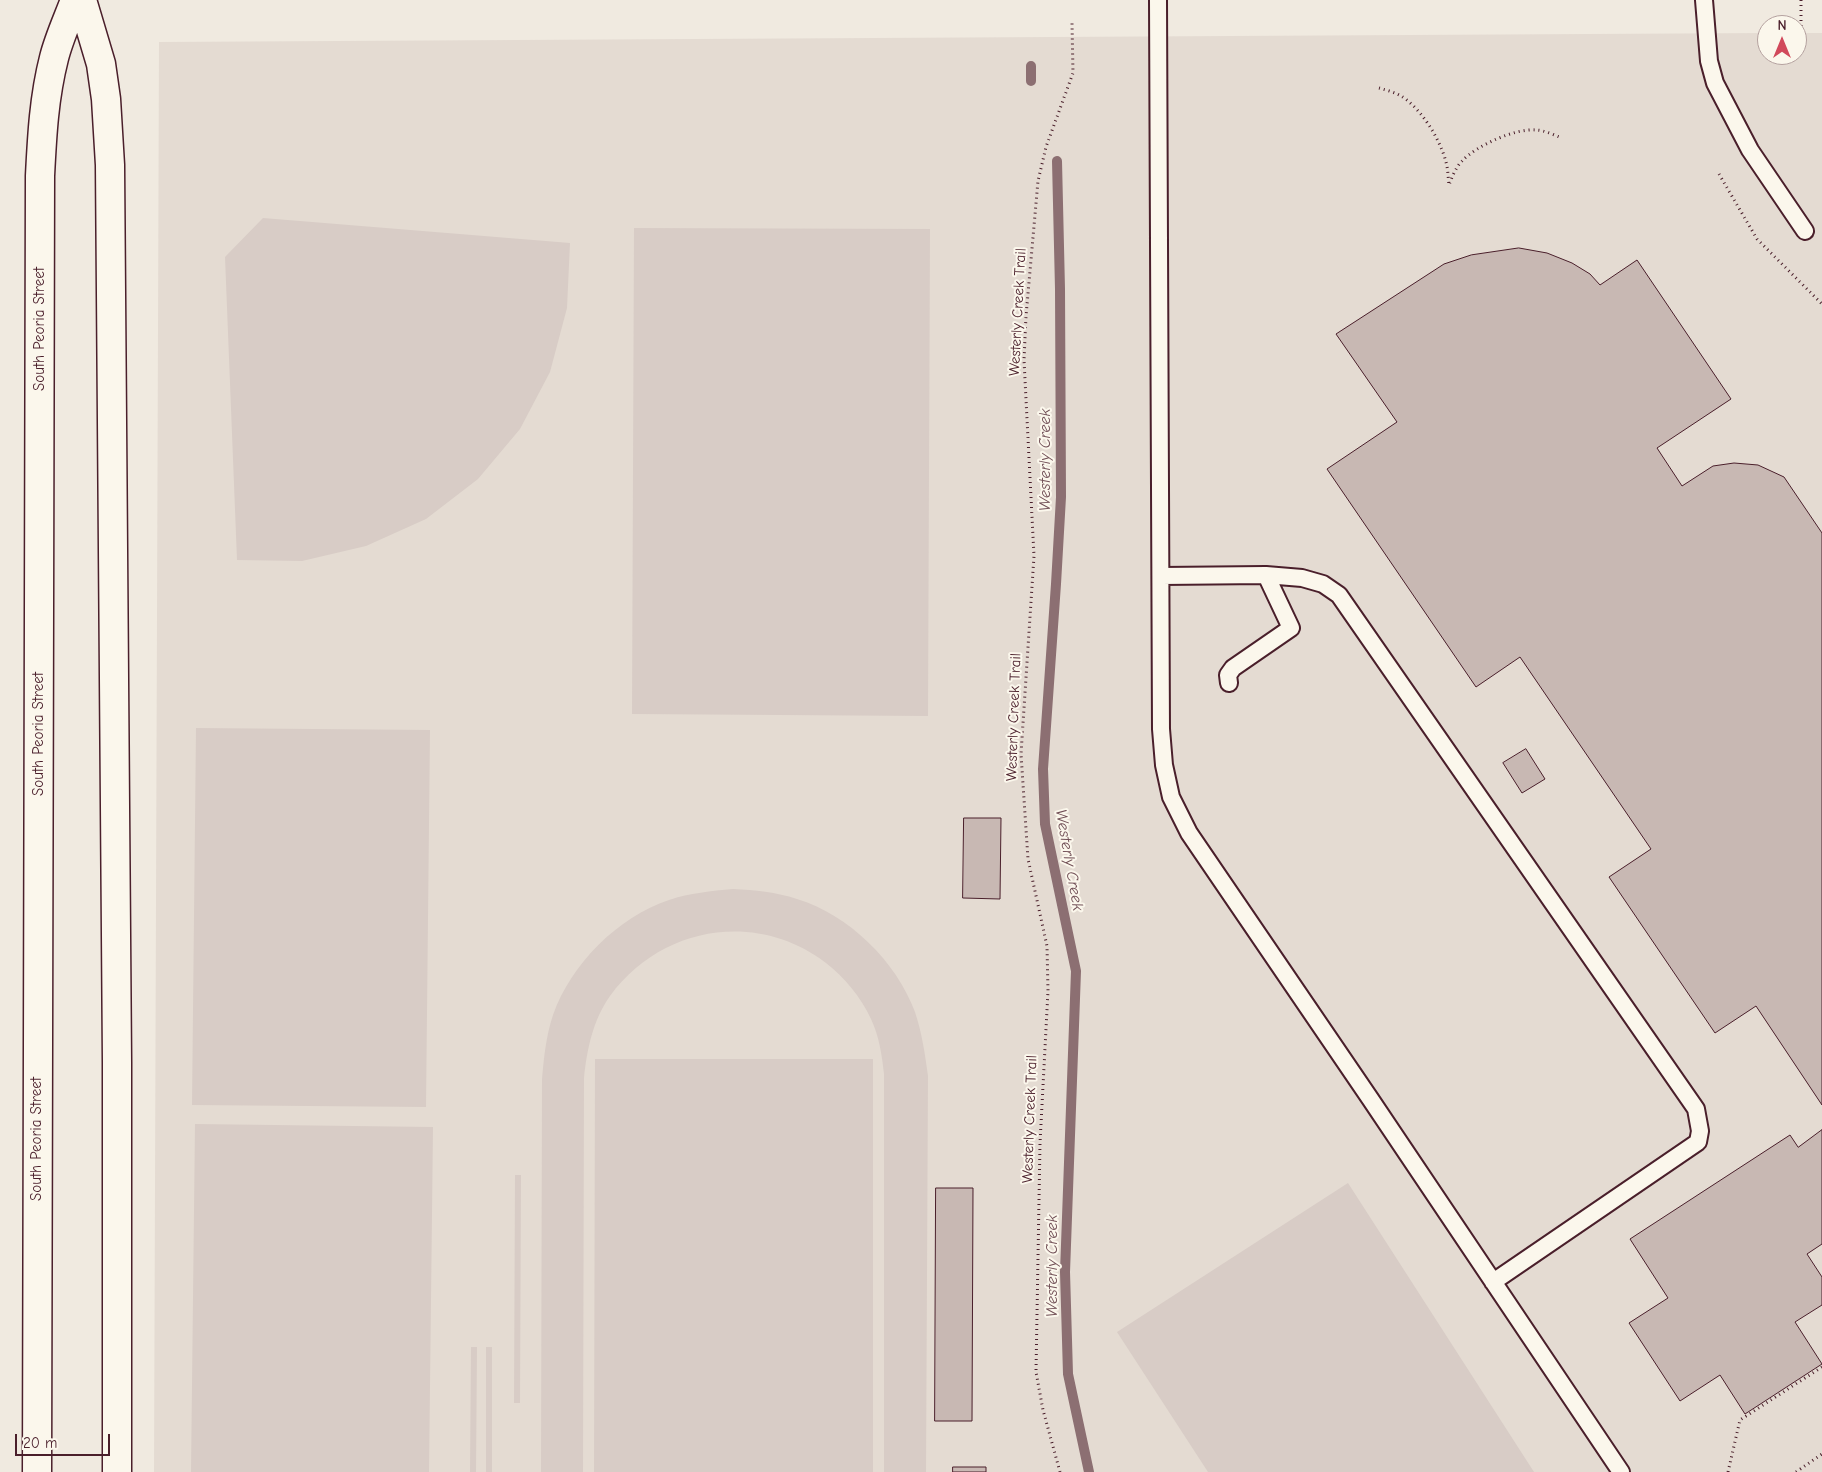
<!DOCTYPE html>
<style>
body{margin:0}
#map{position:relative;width:1822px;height:1472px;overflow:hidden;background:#f0eae0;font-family:"Comic Neue",sans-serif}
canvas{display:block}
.north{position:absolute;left:1757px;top:15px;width:50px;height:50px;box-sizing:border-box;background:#fbf7ec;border:1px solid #b4a19f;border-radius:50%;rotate:0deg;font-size:14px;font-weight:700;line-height:20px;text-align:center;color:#4a1f2b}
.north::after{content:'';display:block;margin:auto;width:18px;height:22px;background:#d1495b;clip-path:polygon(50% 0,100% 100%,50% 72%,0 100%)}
.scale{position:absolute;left:15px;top:1434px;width:95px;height:22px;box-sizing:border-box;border:2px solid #4a1f2b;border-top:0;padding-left:6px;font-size:15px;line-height:18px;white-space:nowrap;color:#4a1f2b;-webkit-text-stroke:4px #fbf7ec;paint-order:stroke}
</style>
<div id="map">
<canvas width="1822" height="1472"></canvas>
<div class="north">N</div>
<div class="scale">20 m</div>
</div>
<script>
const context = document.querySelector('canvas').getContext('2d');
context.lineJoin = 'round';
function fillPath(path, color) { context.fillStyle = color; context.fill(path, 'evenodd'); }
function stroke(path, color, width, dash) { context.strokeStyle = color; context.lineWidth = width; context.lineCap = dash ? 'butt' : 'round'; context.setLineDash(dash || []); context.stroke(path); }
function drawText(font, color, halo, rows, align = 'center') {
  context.font = font + ' "Comic Neue",sans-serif'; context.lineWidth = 4; context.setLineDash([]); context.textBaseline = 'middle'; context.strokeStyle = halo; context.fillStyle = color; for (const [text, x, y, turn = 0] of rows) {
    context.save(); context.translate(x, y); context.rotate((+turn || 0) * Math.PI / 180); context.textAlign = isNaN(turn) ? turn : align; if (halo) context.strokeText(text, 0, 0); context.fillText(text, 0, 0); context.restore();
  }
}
fillPath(new Path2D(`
 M 1767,33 L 1767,55 L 1797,55 L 1797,33 L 1822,33 L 1822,1472 L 154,1472 L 159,42 Z`), '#e4dbd2');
fillPath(new Path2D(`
 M 263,218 L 570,243 L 567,308 L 550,372 L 520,429 L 478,479 L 426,519 L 366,546 L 302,561 L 237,560 L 225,257 Z
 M 634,228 L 930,229 L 928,716 L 632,714 Z
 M 196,728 L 430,730 L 426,1107 L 192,1105 Z
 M 733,889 C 755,890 776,892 797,899 C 849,915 896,961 915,1012 C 922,1033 925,1054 928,1076 L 926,1472 L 884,1472 L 884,1074 C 882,1055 879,1036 871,1019 C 861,997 844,977 826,963 C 757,910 661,926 610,996 C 593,1020 587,1049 584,1078 L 583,1472 L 541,1472 L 542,1079 C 544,1057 546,1036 553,1015 C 571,964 618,917 669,900 C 690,893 711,891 733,889 Z
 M 595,1059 L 873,1059 L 873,1472 L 594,1472 Z
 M 195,1124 L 433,1127 L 429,1472 L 191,1472 Z
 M 515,1175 L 521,1175 L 520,1403 L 514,1403 Z
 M 1348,1183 L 1534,1472 L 1208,1472 L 1117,1332 Z
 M 471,1347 L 477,1347 L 476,1472 L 470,1472 Z
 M 486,1347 L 492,1347 L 492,1472 L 486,1472 Z`), '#d8ccc6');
stroke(new Path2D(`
 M 1031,66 L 1031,81
 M 1057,161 L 1060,289 L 1061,497 L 1056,584 L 1043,769 L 1045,824 L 1076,971 L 1065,1272 L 1068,1374 L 1089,1472`), '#8c6f72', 10);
const building = new Path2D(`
 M 1519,248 L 1547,253 L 1572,263 L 1590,274 L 1600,285 L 1637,260 L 1731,399 L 1657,448 L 1682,486 L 1713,466 L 1734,463 L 1758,465 L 1784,477 L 1822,533 L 1822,1105 L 1756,1006 L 1715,1033 L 1609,877 L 1651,849 L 1520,657 L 1476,687 L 1327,469 L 1397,422 L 1336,334 L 1444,264 L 1471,255 Z
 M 1526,749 L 1545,779 L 1522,793 L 1503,763 Z
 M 964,818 L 1001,818 L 1000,899 L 963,898 Z
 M 1822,1130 L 1822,1244 L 1807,1254 L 1822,1277 L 1822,1305 L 1795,1322 L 1822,1364 L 1745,1414 L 1720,1375 L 1680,1401 L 1629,1323 L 1668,1298 L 1630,1239 L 1790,1135 L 1798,1147 Z
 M 936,1188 L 973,1188 L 972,1421 L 935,1421 Z
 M 953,1467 L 986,1467 L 986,1472 L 953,1472 Z`);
fillPath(building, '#c8b8b3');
stroke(building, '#4a1f2b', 1);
const lane = new Path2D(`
 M 1158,0 L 1161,729 L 1164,765 L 1171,797 L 1189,833 L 1371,1100 L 1621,1472
 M 1704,0 L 1709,61 L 1715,83 L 1750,150 L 1805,231
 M 1161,576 L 1266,575 L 1302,578 L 1323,584 L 1339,595 L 1696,1109 L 1700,1131 L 1698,1142 L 1493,1282
 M 1229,683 L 1228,675 L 1233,668 L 1291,628 L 1266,575`);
const secondary = new Path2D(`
 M 82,0 L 101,64 L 106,99 L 110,165 L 117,1062 L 117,1472
 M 37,1472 L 40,176 C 42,136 44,97 54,58 C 59,38 68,19 75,0`);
stroke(lane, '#4a1f2b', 20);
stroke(secondary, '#4a1f2b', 31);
stroke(new Path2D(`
 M 1801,0 L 1801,43
 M 1379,88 C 1386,90 1394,92 1401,96 C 1421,108 1440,139 1446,162 C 1448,169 1448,177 1449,185 C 1452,177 1456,167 1462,161 C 1476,146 1515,128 1536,130 C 1544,130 1554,135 1562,138
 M 1719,174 L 1757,239 L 1822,304
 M 1060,1472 L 1043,1410 L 1036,1372 L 1040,1143 L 1048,991 L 1047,946 L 1028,859 L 1021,754 L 1034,556 L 1024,360 L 1026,316 L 1038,181 L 1046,147 L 1073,73 L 1072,23
 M 1728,1472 L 1740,1420 L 1822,1367
 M 1796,1472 L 1822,1454`), '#4a1f2b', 3, [1, 4]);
stroke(lane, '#fbf7ec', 16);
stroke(secondary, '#fbf7ec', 28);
drawText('15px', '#4a1f2b', '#fbf7ec', [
 ["Westerly Creek Trail",1018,312,-87],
 ["South Peoria Street",40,329,-90],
 ["Westerly Creek Trail",1014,717,-88],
 ["South Peoria Street",39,734,-90],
 ["Westerly Creek Trail",1030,1119,-88],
 ["South Peoria Street",37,1139,-90]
]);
drawText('italic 16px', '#704e55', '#fbf7ec', [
 ["Westerly Creek",1045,460,-90],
 ["Westerly Creek",1069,860,80],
 ["Westerly Creek",1052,1266,-90]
]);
</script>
